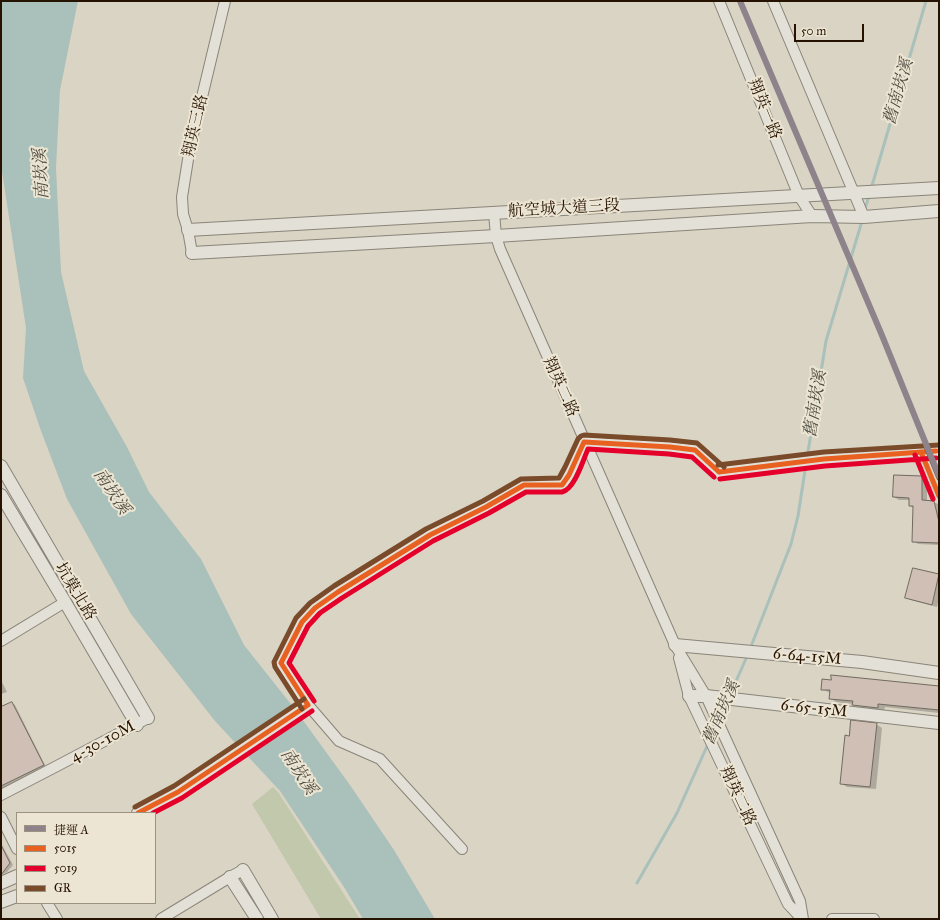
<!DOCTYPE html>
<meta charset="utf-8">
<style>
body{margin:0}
#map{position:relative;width:940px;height:920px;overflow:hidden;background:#dad4c4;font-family:"IM FELL Great Primer","Noto Serif TC",serif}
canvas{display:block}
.frame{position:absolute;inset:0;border:2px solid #261200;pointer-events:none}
.legend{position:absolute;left:16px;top:812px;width:140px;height:92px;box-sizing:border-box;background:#ede5d3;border:1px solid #9d917f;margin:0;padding:5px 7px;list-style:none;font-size:12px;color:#261200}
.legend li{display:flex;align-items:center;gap:8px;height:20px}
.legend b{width:20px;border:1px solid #9d917f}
.scale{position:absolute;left:794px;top:24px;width:70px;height:18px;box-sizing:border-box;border:2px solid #261200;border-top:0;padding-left:5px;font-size:12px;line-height:14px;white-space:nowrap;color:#261200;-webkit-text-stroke:3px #ede5d3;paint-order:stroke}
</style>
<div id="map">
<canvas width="940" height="920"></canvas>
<div class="frame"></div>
<ul class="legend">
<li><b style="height:5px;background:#8e828b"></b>捷運 A</li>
<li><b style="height:5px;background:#e86120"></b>5015</li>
<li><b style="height:5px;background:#e4002b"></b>5019</li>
<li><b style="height:5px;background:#7a4b2a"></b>GR</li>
</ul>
<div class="scale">50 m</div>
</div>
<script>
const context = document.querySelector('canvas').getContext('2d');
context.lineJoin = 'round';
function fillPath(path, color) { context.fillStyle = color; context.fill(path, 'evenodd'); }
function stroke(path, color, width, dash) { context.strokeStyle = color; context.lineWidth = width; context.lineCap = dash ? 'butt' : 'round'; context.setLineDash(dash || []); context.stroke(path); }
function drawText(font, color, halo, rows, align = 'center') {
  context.font = font + ' "IM FELL Great Primer","Noto Serif TC",serif'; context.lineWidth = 4; context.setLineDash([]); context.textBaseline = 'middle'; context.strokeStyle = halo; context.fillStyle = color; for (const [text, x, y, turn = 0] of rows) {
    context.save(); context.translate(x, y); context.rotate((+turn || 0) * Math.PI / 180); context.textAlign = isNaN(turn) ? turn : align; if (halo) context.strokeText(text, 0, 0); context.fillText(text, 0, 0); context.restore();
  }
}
fillPath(new Path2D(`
 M 273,787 L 278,792 L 360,919 L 321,919 L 252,804 Z`), '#c1c8ab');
fillPath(new Path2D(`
 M 1,1 L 78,1 L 60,90 L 56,168 L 61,272 L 84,371 L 127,447 L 149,492 L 201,559 L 244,645 L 294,708 L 350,785 L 394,850 L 435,919 L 363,919 L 344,887 L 280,791 L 215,721 L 131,614 L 67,499 L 41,431 L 23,378 L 26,328 L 1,165 Z`), '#aac0ba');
fillPath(new Path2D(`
 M 895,476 L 922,477 L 927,479 L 927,501 L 933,502 L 938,504 L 939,508 L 939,545 L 918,544 L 913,541 L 914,508 L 910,506 L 910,500 L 899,500 L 894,497 Z
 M 914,569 L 939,575 L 939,598 L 937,607 L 911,600 L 907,598 Z
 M 1,680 L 7,692 L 1,694 Z
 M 939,687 L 939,713 L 885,707 L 884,711 L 860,709 L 853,704 L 836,702 L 830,698 L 830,693 L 822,689 Z
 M 12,703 L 15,705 L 46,767 L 1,789 L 1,709 Z
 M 876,724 L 882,728 L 876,789 L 847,787 L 841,783 Z
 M 1,843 L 13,865 L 7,872 L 1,875 Z`), '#0003');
stroke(new Path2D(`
 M 871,189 L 926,1
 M 864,212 L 869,196
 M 807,458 L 826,341 L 862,221
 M 750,649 L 791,544 L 798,516 L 806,464
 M 730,695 L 748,654
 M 720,719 L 727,702
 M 712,737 L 717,726
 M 637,883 L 677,813 L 708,744`), '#aac0ba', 3);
const building = new Path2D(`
 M 894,475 L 922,476 L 922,500 L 934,501 L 939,522 L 939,543 L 912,542 L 913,506 L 909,506 L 909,498 L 893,497 Z
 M 913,568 L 939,574 L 932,605 L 905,598 Z
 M 831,675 L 939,686 L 939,710 L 878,704 L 878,708 L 852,705 L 853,701 L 829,699 L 830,690 L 821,690 L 822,679 L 831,680 Z
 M 12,702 L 44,765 L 1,786 L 1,707 Z
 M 851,720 L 877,723 L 870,787 L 840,784 L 845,735 L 849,736 Z
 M 1,845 L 10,863 L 1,875 Z`);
fillPath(building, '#cfbfb5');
stroke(building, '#706a5f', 1);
const minor = new Path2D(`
 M 719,1 L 799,196 L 812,216
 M 773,1 L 864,217
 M 494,213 L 496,236 L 500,249 L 675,645 L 706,696 L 800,901 L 803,919
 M 192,253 L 188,230 L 183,214 L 182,197 L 190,147 L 225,1
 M 1,641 L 65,602
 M 679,658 L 689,696 L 788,904 L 802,919
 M 1,795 L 57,766 L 148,718
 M 1,817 L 17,849
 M 462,849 L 380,759 L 339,741 L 308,705 L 281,663 L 302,622 L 315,608 L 338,592 L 430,535 L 486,507 L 524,485 L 562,485 C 573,473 576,456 584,442 L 670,447 L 695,450 L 719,472
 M 47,903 L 57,919
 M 161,919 L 230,877 L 243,870
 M 832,919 L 874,919`);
const tertiary = new Path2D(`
 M 188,230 L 939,188
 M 192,253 L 496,236 L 812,216 L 864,217 L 939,211
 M 1,466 L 148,718
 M 719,472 L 824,459 L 939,451
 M 1,495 L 65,602 L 137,725
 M 675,645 L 862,662 L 939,673
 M 689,696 L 706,696 L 939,723
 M 138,813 L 178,792 L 308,705
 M 243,870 L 272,919
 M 230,877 L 257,919
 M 1,883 L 17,876
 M 1,902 L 17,896`);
stroke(minor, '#8a8479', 12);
stroke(tertiary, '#8a8479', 14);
stroke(minor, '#e3e0d8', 10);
stroke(tertiary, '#e3e0d8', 12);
stroke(new Path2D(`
 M 921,452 L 939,496
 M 719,472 L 824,459 L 936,451
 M 308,705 L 281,663 L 302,622 L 315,608 L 338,592 L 430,535 L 486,507 L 524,485 L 562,485 L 569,475 L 584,442 L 670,447 L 695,450 L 719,472
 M 138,813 L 178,792 L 308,705`), '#e86120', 5);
stroke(new Path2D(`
 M 915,455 L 933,499
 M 720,479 L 825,466 L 936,458
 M 314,701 L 289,663 L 308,626 L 320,613 L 342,598 L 433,541 L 489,513 L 526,492 L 562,492 C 575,489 583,460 588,449 L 669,454 L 692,457 L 714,477
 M 153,813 L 182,798 L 312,711`), '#e4002b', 5);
stroke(new Path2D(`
 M 927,449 L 939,478
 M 718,465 L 824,452 L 939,445
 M 302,709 L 275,667 L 274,662 L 296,618 L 310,603 L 334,586 L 426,529 L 483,501 L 521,479 L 559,478 L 565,467 L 578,439 L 581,436 L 584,435 L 670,440 L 697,443 L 724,467
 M 135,807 L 174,786 L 304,699`), '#7a4b2a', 5);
stroke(new Path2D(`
 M 740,1 L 881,333 L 939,476`), '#8e828b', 6);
drawText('16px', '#261200', '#ede5d3', [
 ["翔英一路",764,109,68],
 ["翔英三路",196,126,-77],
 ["航空城大道三段",564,209,-3],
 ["翔英二路",560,387,66],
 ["坑菓北路",75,592,59],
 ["6-64-15M",807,657,5],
 ["6-65-15M",814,709,6],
 ["4-30-10M",103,742,-28],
 ["翔英二路",737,796,65]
]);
drawText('italic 17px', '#4d4c40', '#ede5d3', [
 ["舊南崁溪",899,92,-74],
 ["南崁溪",42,174,-93],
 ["舊南崁溪",816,404,-81],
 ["南崁溪",111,492,56],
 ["舊南崁溪",722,713,-66],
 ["南崁溪",298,772,57]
]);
</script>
